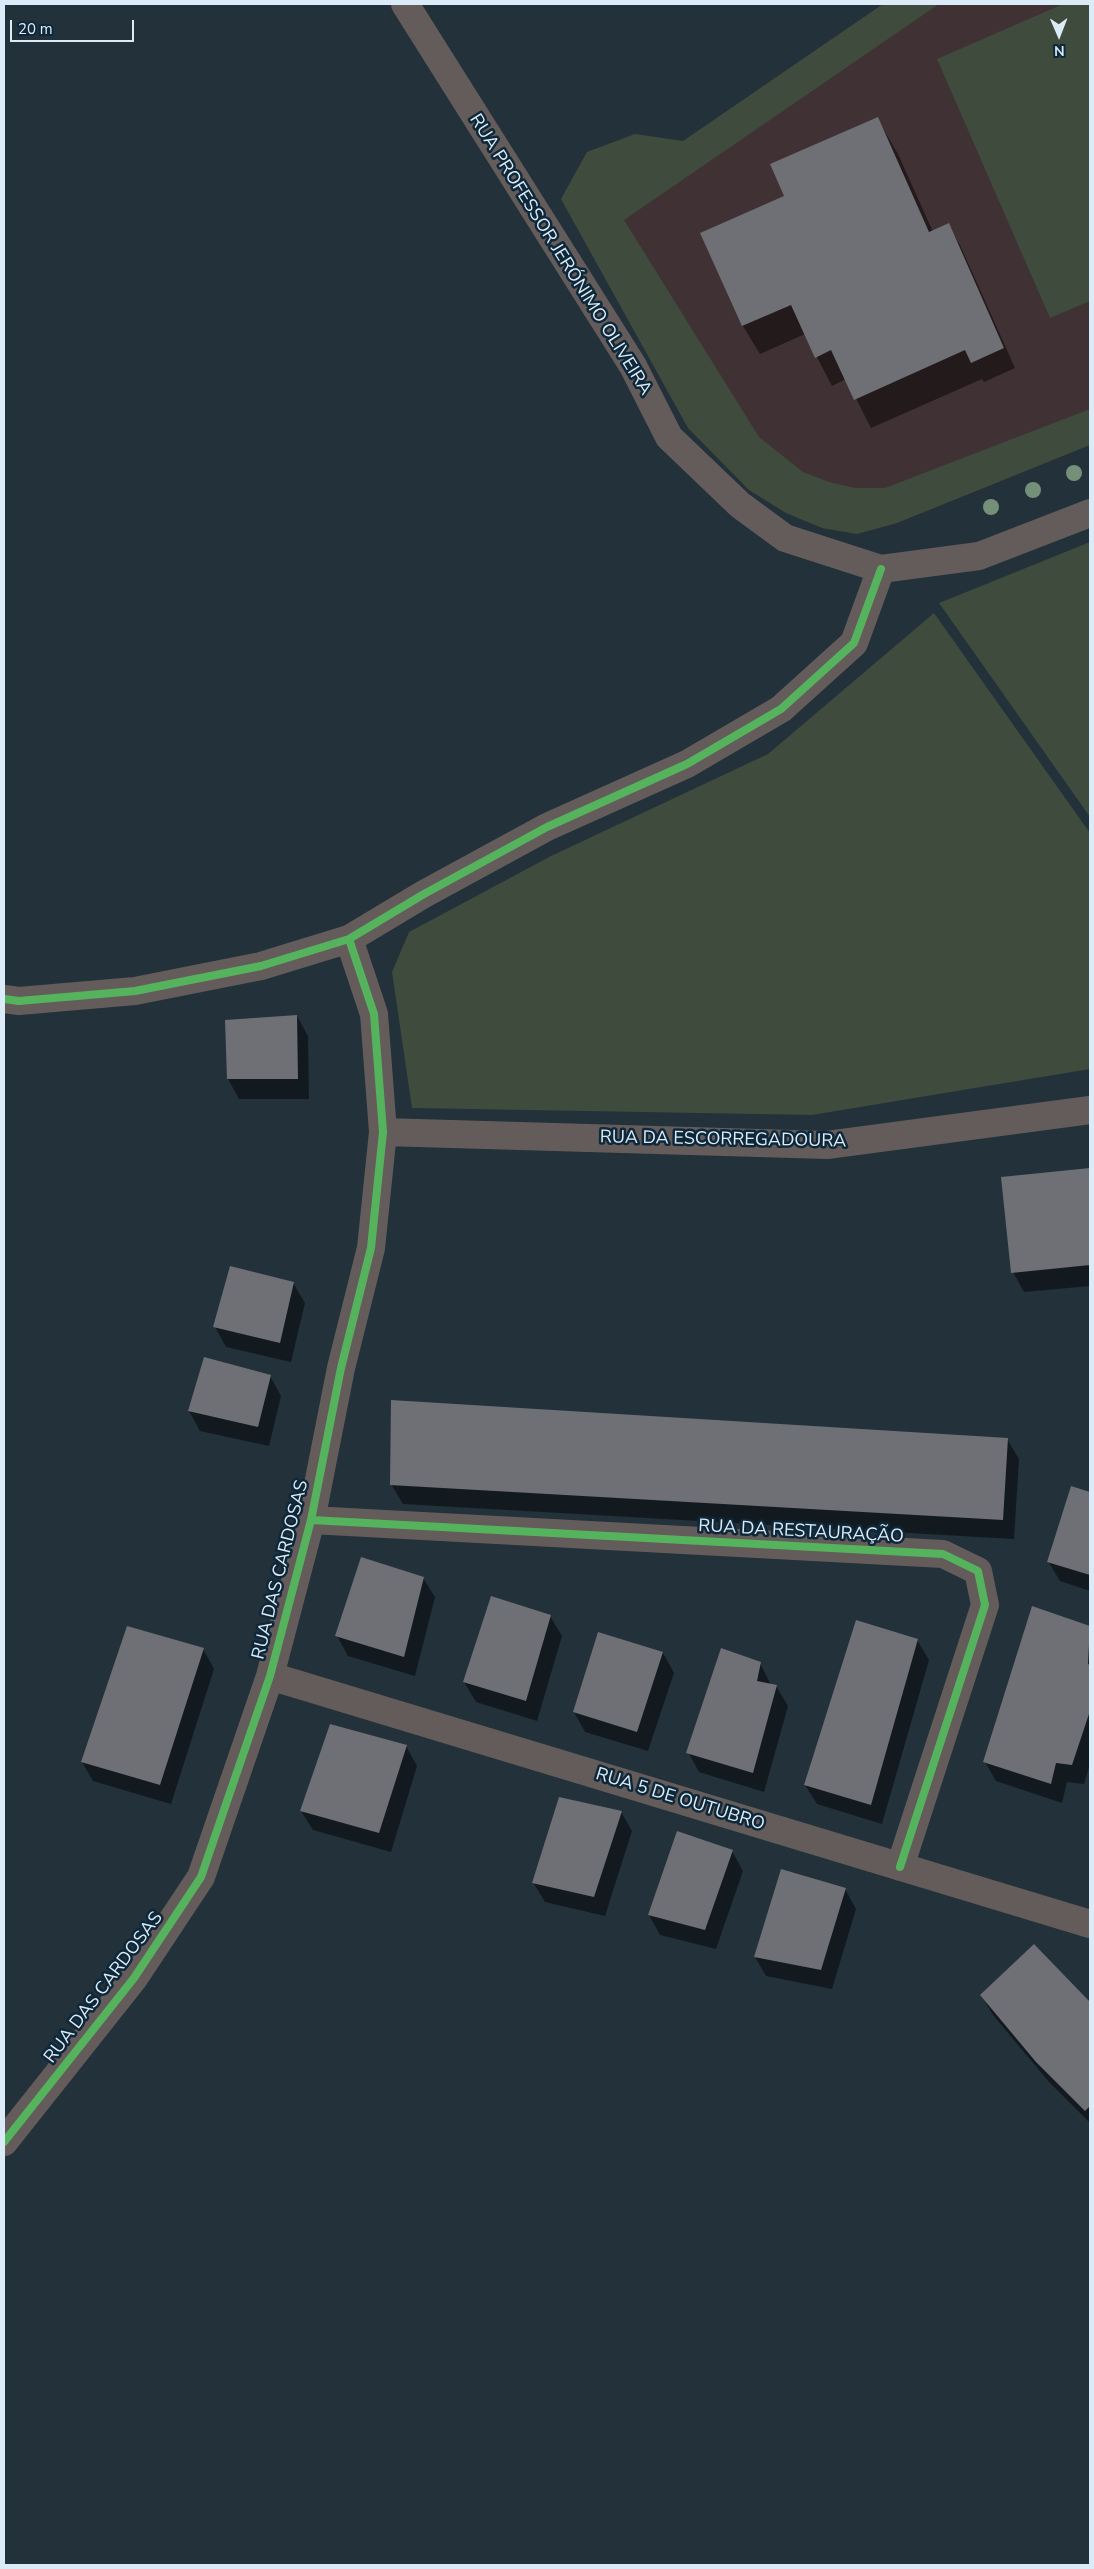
<!DOCTYPE html>
<meta charset="utf-8">
<style>
body{margin:0}
#map{position:relative;width:1094px;height:2569px;overflow:hidden;background:#22313a;font-family:"Nunito Sans",sans-serif}
canvas{display:block}
.frame{position:absolute;inset:0;border:5px solid #dbebf7;pointer-events:none}
.north{position:absolute;left:1034px;top:10px;width:50px;height:50px;-webkit-text-stroke:4px #0e283a;paint-order:stroke;rotate:179deg;font-size:14px;font-weight:700;line-height:20px;text-align:center;color:#dbebf7}
.north::after{content:'';display:block;margin:auto;width:18px;height:22px;background:#dbebf7;clip-path:polygon(50% 0,100% 100%,50% 72%,0 100%)}
.scale{position:absolute;left:10px;top:20px;width:124px;height:22px;box-sizing:border-box;border:2px solid #dbebf7;border-top:0;padding-left:6px;font-size:15px;line-height:18px;white-space:nowrap;color:#dbebf7;-webkit-text-stroke:4px #0e283a;paint-order:stroke}
</style>
<div id="map">
<canvas width="1094" height="2569"></canvas>
<div class="frame"></div>
<div class="north">N</div>
<div class="scale">20 m</div>
</div>
<script>
const context = document.querySelector('canvas').getContext('2d');
context.lineJoin = 'round';
function fillPath(path, color) { context.fillStyle = color; context.fill(path, 'evenodd'); }
function stroke(path, color, width, dash) { context.strokeStyle = color; context.lineWidth = width; context.lineCap = dash ? 'butt' : 'round'; context.setLineDash(dash || []); context.stroke(path); }
function drawText(font, color, halo, rows, align = 'center') {
  context.font = font + ' "Nunito Sans",sans-serif'; context.lineWidth = 5; context.setLineDash([]); context.textBaseline = 'middle'; context.strokeStyle = halo; context.fillStyle = color; for (const [text, x, y, turn = 0] of rows) {
    context.save(); context.translate(x, y); context.rotate((+turn || 0) * Math.PI / 180); context.textAlign = isNaN(turn) ? turn : align; if (halo) context.strokeText(text, 0, 0); context.fillText(text, 0, 0); context.restore();
  }
}
fillPath(new Path2D(`
 M 883,4 L 1090,4 L 1090,445 L 897,523 L 857,534 L 822,528 L 786,513 L 749,490 L 688,428 L 561,199 L 587,152 L 635,134 L 683,141 Z`), '#403134');
fillPath(new Path2D(`
 M 883,4 L 939,4 L 624,220 L 759,437 L 803,472 L 829,482 L 855,488 L 885,488 L 1090,409 L 1090,445 L 897,523 L 857,534 L 822,528 L 786,513 L 749,490 L 688,428 L 561,199 L 587,152 L 635,134 L 683,141 Z
 M 1063,4 L 1090,4 L 1090,301 L 1050,318 L 937,59 Z
 M 1090,542 L 1090,817 L 939,603 Z
 M 934,613 L 1090,833 L 1090,1069 L 812,1115 L 412,1108 L 392,972 L 409,932 L 551,856 L 768,754 Z`), '#3e4b3d');
fillPath(new Path2D(`
 M 877,118 L 898,154 L 933,232 L 948,225 L 960,245 L 1015,368 L 984,382 L 982,379 L 871,428 L 846,379 L 832,386 L 805,334 L 760,354 L 743,326 L 702,233 L 786,196 Z
 M 297,1016 L 308,1036 L 309,1099 L 239,1099 L 228,1079 Z
 M 1090,1169 L 1090,1286 L 1024,1292 L 1013,1272 L 1002,1178 Z
 M 293,1283 L 305,1303 L 291,1362 L 226,1347 L 215,1327 Z
 M 270,1376 L 281,1396 L 269,1446 L 200,1431 L 189,1411 Z
 M 1007,1439 L 1019,1459 L 1014,1539 L 403,1504 L 391,1484 Z
 M 1071,1487 L 1090,1493 L 1090,1591 L 1060,1581 L 1048,1561 Z
 M 423,1578 L 435,1597 L 415,1676 L 348,1656 L 337,1636 Z
 M 1032,1608 L 1090,1627 L 1090,1764 L 1084,1784 L 1067,1782 L 1062,1803 L 996,1781 L 985,1762 Z
 M 550,1616 L 562,1636 L 537,1721 L 476,1702 L 464,1682 Z
 M 599,1633 L 663,1653 L 674,1673 L 648,1751 L 585,1732 L 574,1712 Z
 M 917,1640 L 929,1660 L 882,1824 L 817,1804 L 805,1785 Z
 M 203,1649 L 214,1669 L 171,1804 L 93,1781 L 82,1762 Z
 M 760,1663 L 771,1685 L 776,1686 L 788,1706 L 764,1792 L 699,1772 L 688,1752 Z
 M 406,1746 L 417,1766 L 391,1852 L 313,1830 L 301,1811 Z
 M 621,1812 L 632,1831 L 605,1916 L 545,1902 L 533,1882 Z
 M 678,1833 L 732,1851 L 743,1871 L 716,1949 L 660,1935 L 649,1915 Z
 M 845,1889 L 856,1909 L 832,1989 L 766,1976 L 755,1957 Z
 M 1034,1946 L 1090,2004 L 1090,2123 L 1049,2082 L 993,2015 L 981,1995 Z`), '#0007');
fillPath(new Path2D(`
 M 878,117 L 929,232 L 949,223 L 1004,348 L 971,363 L 965,350 L 854,400 L 831,350 L 815,358 L 791,305 L 742,326 L 700,233 L 784,196 L 770,164 Z
 M 297,1015 L 298,1079 L 227,1079 L 225,1020 Z
 M 1090,1168 L 1090,1265 L 1011,1273 L 1001,1177 Z
 M 230,1266 L 294,1282 L 280,1343 L 213,1327 Z
 M 204,1357 L 271,1375 L 258,1427 L 188,1411 Z
 M 391,1400 L 1008,1438 L 1003,1520 L 390,1485 Z
 M 1071,1486 L 1090,1492 L 1090,1575 L 1047,1562 Z
 M 361,1557 L 424,1577 L 404,1657 L 335,1636 Z
 M 491,1596 L 551,1615 L 526,1701 L 463,1682 Z
 M 1032,1606 L 1090,1626 L 1088,1664 L 1090,1665 L 1090,1711 L 1072,1765 L 1056,1763 L 1051,1784 L 983,1762 Z
 M 856,1620 L 918,1639 L 871,1805 L 804,1785 Z
 M 127,1626 L 204,1648 L 160,1785 L 81,1762 Z
 M 598,1632 L 663,1652 L 637,1732 L 573,1712 Z
 M 721,1648 L 761,1662 L 757,1681 L 777,1685 L 753,1773 L 686,1753 Z
 M 330,1724 L 407,1745 L 379,1833 L 300,1811 Z
 M 559,1797 L 622,1811 L 594,1897 L 532,1883 Z
 M 677,1831 L 733,1850 L 705,1930 L 648,1915 Z
 M 781,1869 L 846,1888 L 821,1970 L 754,1957 Z
 M 1034,1944 L 1090,2002 L 1090,2106 L 1085,2111 L 1036,2062 L 980,1995 Z`), '#6f6f76');
stroke(new Path2D(`
 M 405,4 L 633,366 L 669,437 L 740,505 L 785,538 L 881,569 L 979,556 L 1090,513
 M 4,999 L 19,1001 L 135,991 L 261,966 L 349,939 L 424,894 L 547,827 L 687,764 L 781,709 L 854,643 L 881,569
 M 383,1132 L 827,1145 L 1090,1110
 M 311,1520 L 943,1554 L 978,1571 L 985,1605 L 900,1867
 M 270,1676 L 1090,1924
 M 4,2142 L 134,1978 L 201,1877 L 270,1676 L 311,1520 L 341,1368 L 371,1248 L 383,1132 L 374,1014 L 349,939`), '#645c5a', 28);
stroke(new Path2D(`
 M 4,999 L 19,1001 L 135,991 L 261,966 L 349,939 L 424,894 L 547,827 L 687,764 L 781,709 L 854,643 L 881,569
 M 311,1520 L 943,1554 L 978,1571 L 985,1605 L 900,1867
 M 4,2142 L 134,1978 L 201,1877 L 270,1676 L 311,1520 L 341,1368 L 371,1248 L 383,1132 L 374,1014 L 349,939`), '#56b35d', 8);
context.fillStyle = '#759079';
for (const [x, y] of [
 [1074,473],
 [1033,490],
 [991,507]
]) { context.beginPath(); context.arc(x, y, 8, 0, 2 * Math.PI); context.fill(); }
drawText('18px', '#dbebf7', '#0e283a', [
 ["RUA PROFESSOR JERÓNIMO OLIVEIRA",560,255,58],
 ["RUA DA ESCORREGADOURA",723,1140,1],
 ["RUA DA RESTAURAÇÃO",801,1532,3],
 ["RUA DAS CARDOSAS",281,1570,-76],
 ["RUA 5 DE OUTUBRO",680,1800,17],
 ["RUA DAS CARDOSAS",104,1988,-53]
]);
</script>
